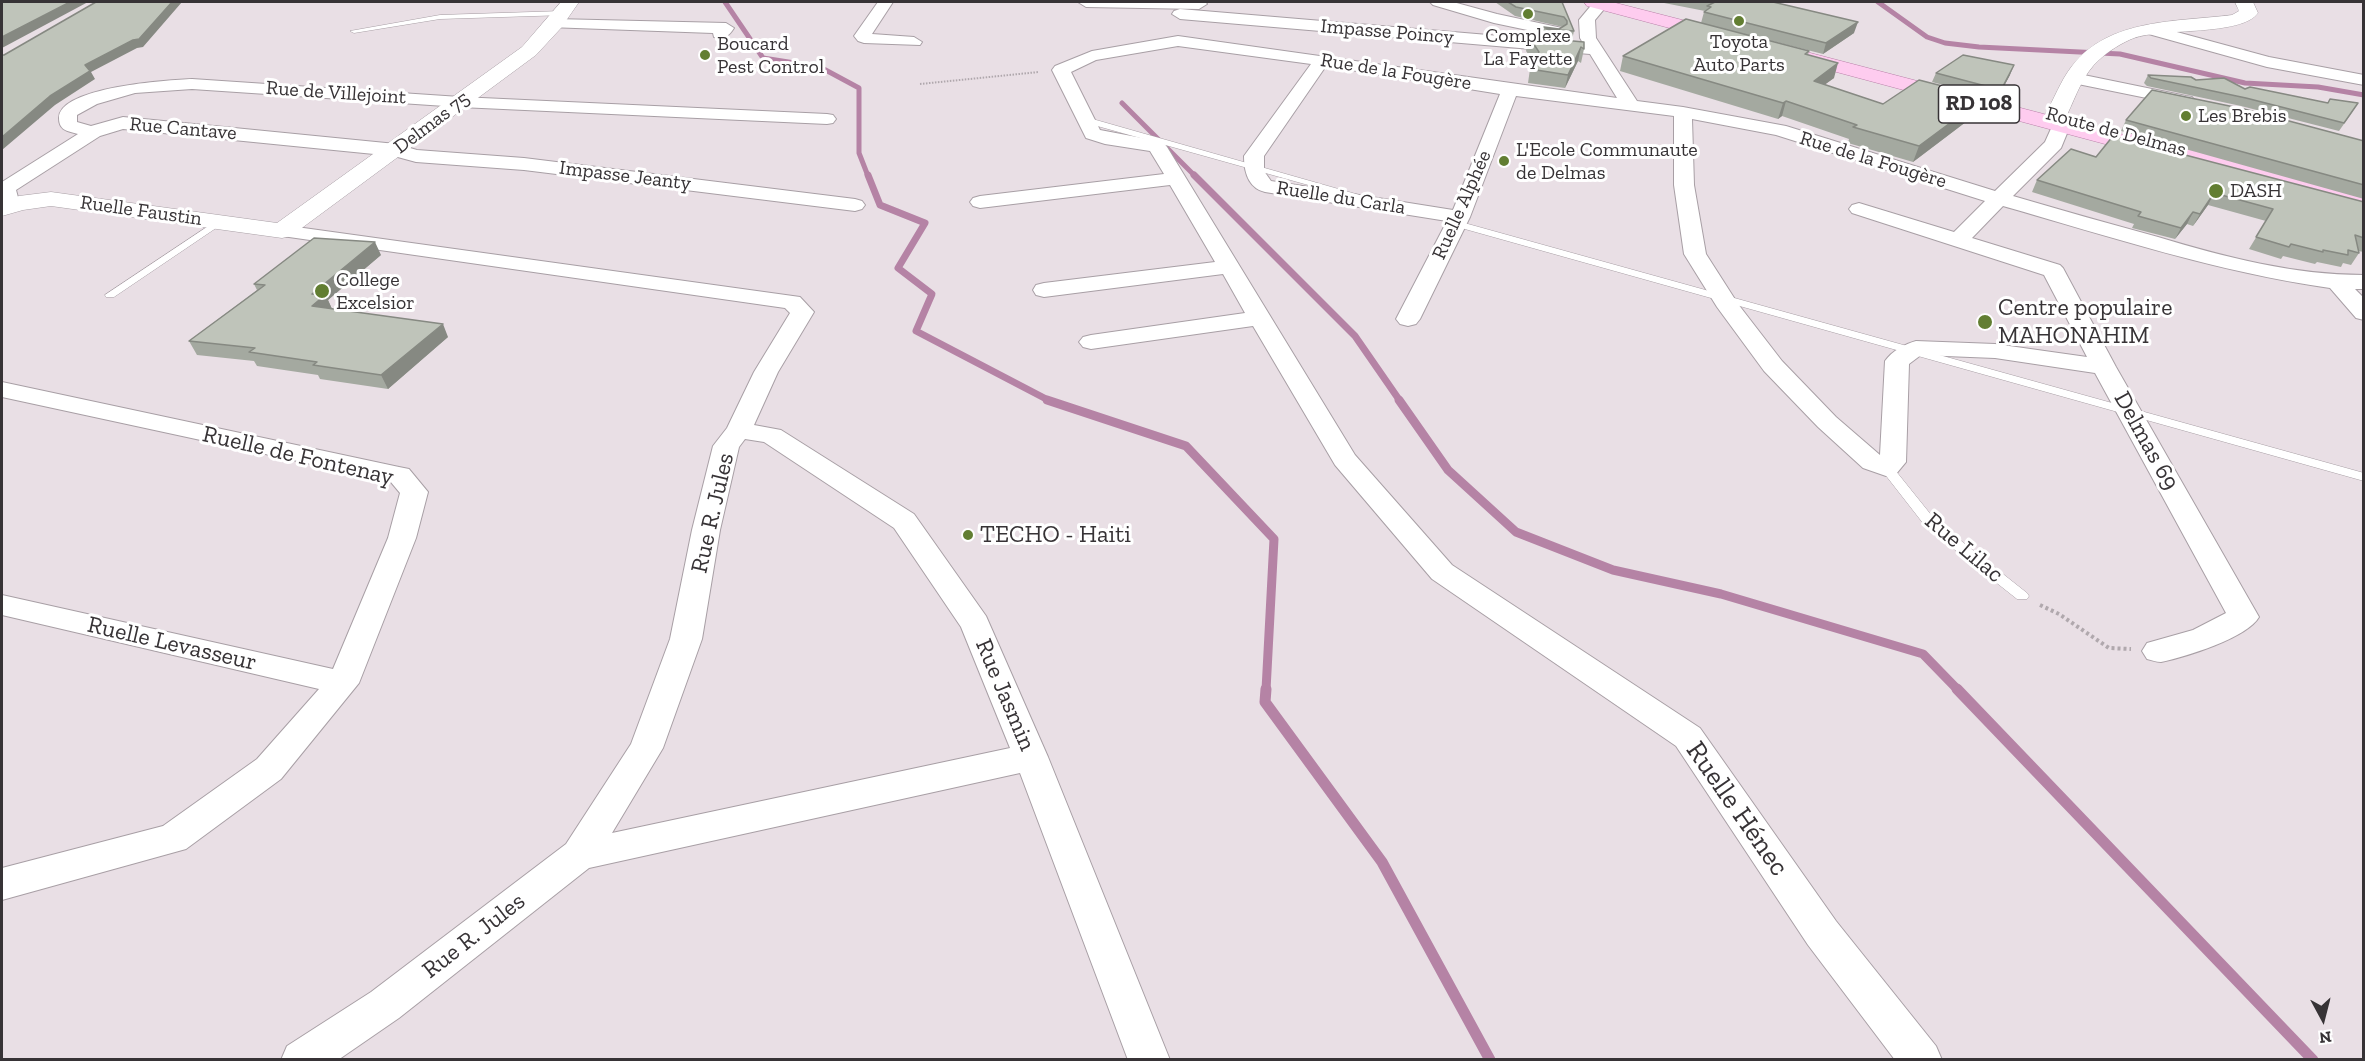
<!DOCTYPE html>
<meta charset="utf-8">
<style>
body{margin:0}
#map{position:relative;width:2365px;height:1061px;overflow:hidden;background:#e9dfe5;font-family:"Zilla Slab",serif}
canvas{display:block}
.frame{position:absolute;inset:0;border:3px solid #373336;pointer-events:none}
.north{position:absolute;left:2293px;top:989px;width:60px;height:60px;-webkit-text-stroke:4px #fff;paint-order:stroke;rotate:173deg;font-size:16px;font-weight:700;line-height:24px;text-align:center;color:#373336}
.north::after{content:'';display:block;margin:auto;width:21px;height:27px;background:#373336;clip-path:polygon(50% 0,100% 100%,50% 72%,0 100%)}
</style>
<div id="map">
<canvas width="2365" height="1061"></canvas>
<div class="frame"></div>
<div class="north">N</div>
</div>
<script>
const context = document.querySelector('canvas').getContext('2d');
context.lineJoin = 'round';
function stroke(path, color, width, dash) { context.strokeStyle = color; context.lineWidth = width; context.lineCap = dash ? 'butt' : 'round'; context.setLineDash(dash || []); context.stroke(path); }
function fillPath(path, color) { context.fillStyle = color; context.fill(path, 'evenodd'); }
function drawText(font, color, halo, rows, align = 'center') {
  context.font = font + ' "Zilla Slab",serif'; context.lineWidth = 6; context.setLineDash([]); context.textBaseline = 'middle'; context.strokeStyle = halo; context.fillStyle = color; for (const [text, x, y, turn = 0] of rows) {
    context.save(); context.translate(x, y); context.rotate((+turn || 0) * Math.PI / 180); context.textAlign = isNaN(turn) ? turn : align; if (halo) context.strokeText(text, 0, 0); context.fillText(text, 0, 0); context.restore();
  }
}
stroke(new Path2D(`
 M 725,2 L 763,58 L 820,67 L 859,88 L 859,153 L 868,176
 M 1878,2 L 1927,37 L 1945,43 L 1979,47 L 2120,54 L 2245,83 L 2318,87 L 2364,95
 M 1122,103 L 1195,176`), '#b583a5', 5);
stroke(new Path2D(`
 M 868,175 L 880,205 L 925,223 L 898,268 L 932,294 L 916,331 L 1050,401
 M 1194,175 L 1355,336 L 1400,401`), '#b583a5', 7);
stroke(new Path2D(`
 M 1047,400 L 1186,446 L 1274,539 L 1266,690
 M 1399,400 L 1448,470 L 1516,532 L 1613,570 L 1721,594 L 1923,654 L 1958,690`), '#b583a5', 9);
stroke(new Path2D(`
 M 1266,689 L 1265,702 L 1382,862 L 1490,1060
 M 1957,689 L 2313,1060`), '#b583a5', 11);
const service = new Path2D(`
 M 563,11 L 566,11 L 566,15 L 440,19 L 354,33 L 350,31 L 440,15 Z
 M 1083,118 L 1089,118 L 1370,198 L 1362,200 L 1083,122 Z
 M 219,219 L 224,222 L 222,224 L 114,297 L 106,297 L 105,295 Z
 M 1450,219 L 2364,473 L 2364,481 L 1447,224 L 1447,220 Z
 M 1886,464 L 1891,465 L 1936,521 L 2027,593 L 2029,596 L 2027,599 L 2017,599 L 1926,527 L 1880,468 Z`);
const minor = new Path2D(`
 M 878,2 L 893,2 L 872,34 L 914,37 L 922,42 L 920,45 L 864,43 L 858,41 L 854,36 Z
 M 1078,2 L 1205,2 L 1207,4 L 1199,9 L 1086,7 Z
 M 1430,2 L 1453,2 L 1497,14 L 1562,28 L 1564,31 L 1556,36 L 1494,23 L 1433,5 Z
 M 1594,2 L 1610,2 L 1595,20 L 1596,38 L 1637,101 L 1683,107 L 1786,126 L 1995,191 L 2045,142 L 2054,122 L 2068,122 L 2070,126 L 2061,148 L 2013,196 C 2061,210 2110,224 2158,237 C 2225,257 2293,275 2364,275 L 2364,289 L 2355,289 L 2364,298 L 2364,320 L 2356,318 L 2330,288 C 2218,272 2111,237 2003,206 L 1972,238 L 2060,265 L 2063,268 L 2116,367 L 2259,617 C 2247,638 2185,657 2161,662 C 2156,662 2152,660 2147,659 L 2142,651 L 2147,643 L 2193,630 L 2226,613 L 2095,373 L 1995,358 L 1921,355 L 1909,364 L 1906,462 L 1896,474 L 1886,476 L 1863,468 L 1818,427 L 1764,371 L 1717,307 L 1684,254 L 1674,185 L 1674,116 L 1516,96 L 1470,217 L 1420,319 L 1416,324 L 1408,326 L 1400,324 L 1396,319 L 1447,221 L 1265,192 C 1248,188 1244,171 1244,156 L 1311,64 L 1178,46 L 1096,60 L 1071,72 L 1100,130 L 1163,142 L 1167,147 L 1355,455 L 1452,565 L 1700,728 L 1836,921 L 1936,1046 L 1942,1060 L 1895,1060 L 1808,945 L 1676,746 L 1432,579 L 1335,465 L 1253,326 L 1091,349 L 1083,347 L 1079,342 L 1083,337 L 1091,335 L 1245,313 L 1223,274 L 1044,297 L 1036,295 L 1033,290 L 1036,285 L 1044,283 L 1215,262 L 1170,185 L 980,208 L 973,206 L 970,202 L 973,198 L 980,196 L 1164,174 L 1150,151 L 1105,144 L 1086,138 L 1052,70 L 1055,66 L 1092,51 L 1178,36 L 1617,98 L 1590,54 L 1180,19 L 1172,14 L 1174,11 L 1180,9 L 1583,43 L 1580,38 L 1579,20 ZM 1326,66 L 1500,94 L 1453,210 L 1271,181 L 1264,171 L 1264,156 ZM 1692,119 L 1776,135 L 1985,201 L 1954,232 L 1859,203 L 1852,205 L 1849,209 L 1852,213 L 2044,275 L 2087,357 L 1995,344 L 1916,341 C 1905,344 1892,351 1885,361 L 1880,455 L 1836,417 L 1782,361 L 1738,304 L 1706,254 L 1694,185 Z
 M 554,19 L 726,23 L 734,28 C 729,36 724,40 714,37 L 713,33 L 548,27 L 546,24 L 548,21 Z
 M 2151,25 L 2269,57 L 2364,75 L 2364,85 L 2267,67 L 2145,33 L 2143,30 L 2145,27 Z
 M 2074,73 L 2186,96 L 2192,97 L 2195,101 L 2192,105 L 2186,106 L 2068,82 L 2065,78 L 2068,74 Z
 M 192,79 L 460,97 L 827,114 L 833,115 L 836,119 L 833,123 L 827,124 L 460,107 L 192,89 L 135,93 L 97,104 L 77,115 L 77,122 L 91,126 L 123,117 L 396,144 L 417,150 L 524,158 L 855,199 L 862,201 L 865,205 L 862,209 L 855,211 L 524,170 L 416,162 L 394,156 L 123,129 L 100,136 L 16,190 L 20,205 L 17,209 L 10,211 L 2,207 L 2,182 L 78,134 C 68,131 59,131 59,118 C 59,87 168,80 192,79 Z
 M 282,225 L 800,297 L 814,312 L 778,372 L 754,425 L 781,430 L 914,514 L 986,616 L 1048,757 L 1170,1060 L 1128,1060 L 1020,773 L 589,868 L 399,1018 L 338,1060 L 281,1060 L 287,1046 L 371,992 L 566,844 L 631,744 L 670,639 L 692,530 L 713,446 L 727,428 L 754,372 L 790,313 L 785,308 L 275,235 L 271,231 L 275,227 ZM 745,439 L 764,442 L 894,528 L 961,627 L 1010,748 L 612,833 L 663,748 L 702,639 L 720,530 L 739,447 Z
 M 2,382 L 399,467 L 409,469 L 428,492 L 416,538 L 359,683 L 281,779 L 186,849 L 2,900 L 2,868 L 163,826 L 257,759 L 319,689 L 2,615 L 2,595 L 333,669 L 388,538 L 400,493 L 390,481 L 2,397 Z`);
const tertiary = new Path2D(`
 M 561,2 L 579,2 L 561,28 L 536,55 L 291,236 L 282,238 L 51,206 L 23,210 L 2,216 L 2,201 L 19,196 L 51,192 L 277,223 L 522,47 Z
 M 2235,2 L 2253,2 L 2258,13 C 2242,36 2161,28 2134,38 C 2123,42 2107,52 2099,60 C 2083,74 2076,96 2067,115 L 2072,126 L 2069,131 L 2061,132 L 2053,131 L 2045,115 C 2054,99 2061,80 2072,66 C 2109,18 2177,22 2232,15 L 2239,11 Z`);
const primary = new Path2D(`
 M 1584,2 L 1612,2 L 1729,32 L 1731,36 L 1729,40 L 1722,42 L 1587,6 Z
 M 1795,49 L 2124,135 L 2126,131 L 2134,130 L 2364,191 L 2364,205 L 2164,151 L 2162,155 L 2154,157 L 2146,155 L 1788,59 L 1785,55 L 1788,51 Z`);
stroke(service, '#a89fa5', 1);
stroke(minor, '#a89fa5', 2);
stroke(tertiary, '#a89fa5', 1);
stroke(primary, '#b880a8', 1);
stroke(new Path2D(`
 M 920,84 L 1039,72`), '#b0a8ad', 2, [1.5, 1.5]);
stroke(new Path2D(`
 M 2040,605 L 2059,614 L 2109,648 L 2131,649`), '#b0a8ad', 4, [3, 3]);
fillPath(service, '#fff');
fillPath(minor, '#fff');
fillPath(tertiary, '#fff');
fillPath(primary, '#feccef');
fillPath(new Path2D(`
 M 1495,2 L 1562,2 L 1574,31 L 1572,40 L 1546,38 L 1543,36 L 1544,27 L 1559,29 L 1563,27 L 1515,16 Z
 M 1659,2 L 1773,2 L 1854,33 L 1823,54 L 1701,23 L 1704,12 L 1705,11 Z
 M 1529,37 L 1584,42 L 1584,49 L 1581,63 L 1578,61 L 1565,88 L 1528,83 L 1530,69 L 1534,62 L 1526,51 Z
 M 1809,51 L 1808,55 L 1834,78 L 1824,85 L 1883,104 L 1979,112 L 1913,162 L 1848,143 L 1849,139 L 1782,116 L 1778,119 L 1620,71 L 1623,56 Z
 M 1936,73 L 2010,75 L 1997,99 L 1932,82 Z
 M 2148,75 L 2196,80 L 2353,111 L 2339,131 L 2241,106 L 2147,86 L 2144,83 Z
 M 2126,120 L 2364,141 L 2364,199 L 2121,131 Z
 M 2096,157 L 2364,202 L 2364,252 L 2358,251 L 2359,253 L 2351,265 L 2343,263 L 2341,267 L 2317,262 L 2315,264 L 2283,256 L 2281,259 L 2249,249 L 2266,221 L 2208,205 L 2193,226 L 2187,224 L 2175,239 L 2132,228 L 2134,224 L 2032,192 L 2037,180 Z
 M 381,255 L 328,300 L 332,309 L 448,337 L 388,389 L 320,379 L 318,375 L 257,366 L 254,361 L 197,355 L 189,341 L 257,290 L 254,284 Z`), '#a4a9a0');
fillPath(new Path2D(`
 M 70,2 L 88,2 L 2,48 L 2,37 Z
 M 172,2 L 182,2 L 143,47 L 137,48 L 91,72 L 95,79 L 55,105 L 2,150 L 2,137 L 85,65 Z
 M 1858,22 L 1854,33 L 1823,54 L 1826,43 Z
 M 1581,47 L 1578,61 L 1565,88 L 1568,75 Z
 M 1838,63 L 1834,78 L 1809,96 L 1814,81 Z
 M 2014,65 L 2010,75 L 1997,99 L 2001,90 Z
 M 1985,97 L 1979,112 L 1913,162 L 1919,146 Z
 M 1786,101 L 1782,116 L 1778,119 L 1783,103 Z
 M 2214,193 L 2208,205 L 2193,226 L 2200,214 Z
 M 2193,212 L 2187,224 L 2175,239 L 2181,228 Z
 M 375,242 L 381,255 L 328,300 L 332,309 L 312,306 L 312,294 Z
 M 443,324 L 448,337 L 388,389 L 381,375 Z`), '#868982');
const building = new Path2D(`
 M 2,2 L 70,2 L 2,37 Z
 M 96,2 L 172,2 L 139,39 L 133,40 L 85,65 L 90,71 L 50,96 L 2,137 L 2,55 L 4,55 Z
 M 1508,2 L 1562,2 L 1574,31 L 1547,29 L 1544,27 L 1559,29 L 1567,24 L 1567,21 L 1564,17 L 1516,7 Z
 M 1715,2 L 1773,2 L 1858,22 L 1826,43 L 1704,12 L 1711,7 L 1707,6 Z
 M 1686,19 L 1809,51 L 1805,54 L 1838,63 L 1814,81 L 1883,104 L 1919,80 L 1985,97 L 1919,146 L 1853,127 L 1857,125 L 1786,101 L 1783,103 L 1623,56 Z
 M 1529,37 L 1584,42 L 1584,49 L 1581,47 L 1568,75 L 1530,69 L 1539,52 Z
 M 1963,55 L 2014,65 L 2001,90 L 1936,73 Z
 M 2148,75 L 2191,77 L 2196,80 L 2224,78 L 2245,89 L 2250,87 L 2328,103 L 2330,99 L 2358,103 L 2344,123 L 2246,98 L 2151,78 Z
 M 2152,90 L 2244,109 L 2364,141 L 2364,185 L 2126,120 Z
 M 2113,136 L 2364,202 L 2364,238 L 2355,235 L 2359,253 L 2348,250 L 2348,255 L 2323,250 L 2323,252 L 2291,244 L 2289,247 L 2256,237 L 2273,209 L 2214,193 L 2200,214 L 2193,212 L 2181,228 L 2138,216 L 2141,212 L 2037,180 L 2071,149 L 2096,157 Z
 M 314,238 L 375,242 L 312,294 L 325,295 L 312,306 L 443,324 L 381,375 L 313,365 L 317,362 L 249,352 L 255,348 L 189,341 L 265,285 L 254,284 Z`);
fillPath(building, '#bfc4ba');
stroke(building, '#868982', 1.5);
for (const [x, y, r, color] of [
 [1528,14,6,"#627e32"],
 [1739,21,6,"#627e32"],
 [705,55,6,"#627e32"],
 [2186,116,6,"#627e32"],
 [1504,161,6,"#627e32"],
 [2216,191,8,"#627e32"],
 [322,291,8,"#627e32"],
 [1985,322,8,"#627e32"],
 [968,535,6,"#627e32"]
]) { const dot = new Path2D(); dot.arc(x, y, r, 0, 2 * Math.PI); context.fillStyle = color; context.fill(dot); stroke(dot, '#fff', 2); }
drawText('20px', '#373336', '#fff', [
 ["Impasse Poincy",1387,32,5],
 ["Rue de la Fougère",1396,72,9],
 ["Rue de Villejoint",336,93,4],
 ["Delmas 75",432,123,-37],
 ["Rue Cantave",183,129,5],
 ["Route de Delmas",2116,132,15],
 ["Rue de la Fougère",1873,160,17],
 ["Impasse Jeanty",625,176,7],
 ["Ruelle du Carla",1341,198,9],
 ["Ruelle Alphée",1462,205,-66],
 ["Ruelle Faustin",141,211,8]
]);
drawText('20px', '#373336', '#fff', [
 ["Complexe",1528,36,"center"],
 ["La Fayette",1528,59,"center"],
 ["Toyota",1739,42,"center"],
 ["Auto Parts",1739,65,"center"],
 ["Boucard",717,44],
 ["Pest Control",717,67],
 ["Les Brebis",2198,116],
 ["L'Ecole Communaute",1516,150],
 ["de Delmas",1516,173],
 ["DASH",2230,191],
 ["College",336,280],
 ["Excelsior",336,303]
], 'left');
for (const [x, y, w] of [
 [1979,104,81]
]) { const box = new Path2D(); box.roundRect(x - w / 2, y - 19, w, 38, 4.5); context.fillStyle = '#fff'; context.fill(box); stroke(box, '#373336', 1.5); }
drawText('bold 22px', '#373336', null, [
 ["RD 108",1979,104]
]);
drawText('24px', '#373336', '#fff', [
 ["Centre populaire",1998,308],
 ["MAHONAHIM",1998,336],
 ["TECHO - Haiti",980,535]
], 'left');
drawText('24px', '#373336', '#fff', [
 ["Delmas 69",2146,441,61],
 ["Ruelle de Fontenay",298,456,13],
 ["Rue R. Jules",713,513,-77],
 ["Rue Lilac",1964,548,40],
 ["Ruelle Levasseur",172,644,13],
 ["Rue Jasmin",1005,695,67],
 ["Rue R. Jules",474,936,-38]
]);
drawText('28px', '#373336', '#fff', [
 ["Ruelle Hénec",1737,809,55]
]);
</script>
